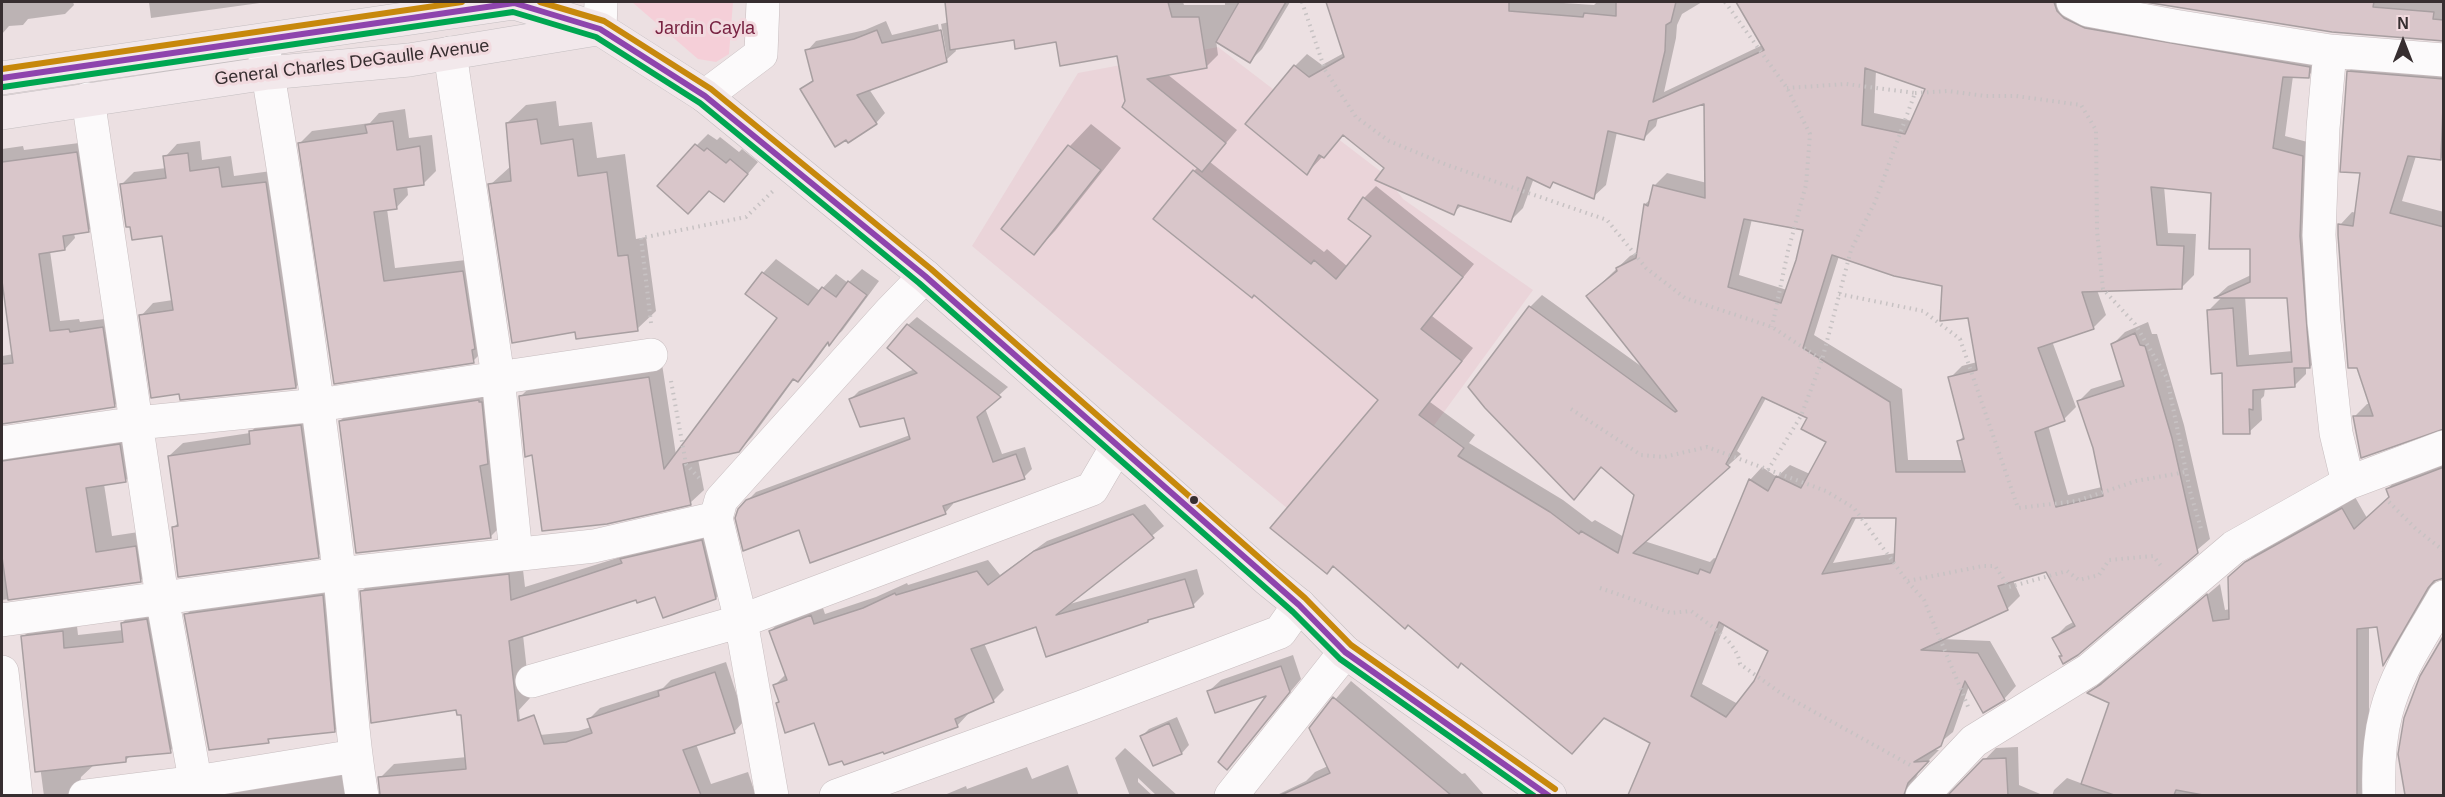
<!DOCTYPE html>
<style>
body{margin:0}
#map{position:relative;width:2445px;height:797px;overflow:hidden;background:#ece0e2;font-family:Helvetica,sans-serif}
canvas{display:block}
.frame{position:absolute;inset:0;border:3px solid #372e30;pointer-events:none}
.north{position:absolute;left:2373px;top:12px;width:60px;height:60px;-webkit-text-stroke:4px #f2dadf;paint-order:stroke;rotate:0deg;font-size:16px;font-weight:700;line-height:24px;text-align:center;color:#372e30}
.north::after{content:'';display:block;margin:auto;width:21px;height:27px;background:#372e30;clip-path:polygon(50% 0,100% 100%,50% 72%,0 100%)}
</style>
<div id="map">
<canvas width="2445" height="797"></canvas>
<div class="frame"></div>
<div class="north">N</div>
</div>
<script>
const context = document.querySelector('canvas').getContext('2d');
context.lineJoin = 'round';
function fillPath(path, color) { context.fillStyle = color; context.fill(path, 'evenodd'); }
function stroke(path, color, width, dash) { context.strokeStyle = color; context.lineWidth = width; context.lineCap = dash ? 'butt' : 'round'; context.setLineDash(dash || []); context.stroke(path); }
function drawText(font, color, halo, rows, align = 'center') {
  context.font = font + ' Helvetica,sans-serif'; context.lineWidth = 6; context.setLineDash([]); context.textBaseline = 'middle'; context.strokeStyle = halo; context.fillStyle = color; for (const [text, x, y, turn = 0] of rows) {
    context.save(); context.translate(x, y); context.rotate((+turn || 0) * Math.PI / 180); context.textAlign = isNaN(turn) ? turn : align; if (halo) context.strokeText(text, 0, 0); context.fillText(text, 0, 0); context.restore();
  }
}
fillPath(new Path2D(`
 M 1218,47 L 1384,174 L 1403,199 L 1533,290 L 1341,553 L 972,246 L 1078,73 Z`), '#ead4d9');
fillPath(new Path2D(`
 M 632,2 L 733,2 L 729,54 L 716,62 L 698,59 Z`), '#f5cfd8');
fillPath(new Path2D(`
 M 2,2 L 73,2 L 74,5 L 65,14 L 28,19 L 23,25 L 9,26 L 2,34 Z
 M 149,2 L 267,2 L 151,18 Z
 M 947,2 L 1183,2 L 1184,5 L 1225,5 L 1225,2 L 1290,2 L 1262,49 L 1250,61 L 1216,40 L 1218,55 L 1206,67 L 1167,74 L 1237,130 L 1210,162 L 1324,252 L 1327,249 L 1348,267 L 1373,236 L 1364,198 L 1376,186 L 1474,264 L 1432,316 L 1473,348 L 1430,402 L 1475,435 L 1469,443 L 1563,500 L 1592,522 L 1595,520 L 1624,537 L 1636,494 L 1602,466 L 1574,497 L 1530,307 L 1542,295 L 1645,369 L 1588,296 L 1630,256 L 1639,252 L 1645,204 L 1651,199 L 1655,185 L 1667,173 L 1707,183 L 1706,102 L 1658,117 L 1656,126 L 1644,138 L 1617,132 L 1606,185 L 1593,197 L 1555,181 L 1550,186 L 1534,178 L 1523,208 L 1511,220 L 1462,205 L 1453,213 L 1386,168 L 1344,134 L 1307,173 L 1295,66 L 1307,54 L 1322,65 L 1344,53 L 1328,2 L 1423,2 L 1431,21 L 1432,2 L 1548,2 L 1594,5 L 1597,2 L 1702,2 L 1682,14 L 1677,25 L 1676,38 L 1664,92 L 1775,39 L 1791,70 L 1783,2 L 2071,2 L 2320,64 L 2308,76 L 2293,76 L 2285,136 L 2315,144 L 2322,354 L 2310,367 L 2306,367 L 2306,374 L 2294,386 L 2265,388 L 2264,396 L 2261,399 L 2262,420 L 2249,432 L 2223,372 L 2208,311 L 2223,296 L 2217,296 L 2228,286 L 2251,275 L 2251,248 L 2212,191 L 2164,186 L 2168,233 L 2196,234 L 2194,275 L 2181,288 L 2097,290 L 2106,315 L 2094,327 L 2052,341 L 2076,407 L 2064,419 L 2048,425 L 2068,495 L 2102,487 L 2094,448 L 2079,401 L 2091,389 L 2123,379 L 2112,345 L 2125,332 L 2148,322 L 2152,334 L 2157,334 L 2184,425 L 2210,539 L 2064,662 L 2061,656 L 2063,654 L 2054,638 L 2066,626 L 2075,621 L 2047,570 L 2013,580 L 2020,596 L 2008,608 L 1942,639 L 1990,641 L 2016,686 L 2004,699 L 1969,686 L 1953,732 L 1931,750 L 1939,750 L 1920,769 L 1916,778 L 1916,788 L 1920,796 L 1630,796 L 1652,742 L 1380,399 L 1194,171 L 1198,167 L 1127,102 L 1118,55 L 1058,40 L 1015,38 L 955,48 L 956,51 L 946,60 L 869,89 L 885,113 L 876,123 L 802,89 L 814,79 L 807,51 L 816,41 L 865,30 L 886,21 L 892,35 L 938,24 L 944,57 L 947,57 L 941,24 L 949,22 ZM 1876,70 L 1927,88 L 1912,121 L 1874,113 ZM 1752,219 L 1805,229 L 1787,290 L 1739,275 ZM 1839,256 L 1944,284 L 1969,317 L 1977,362 L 1962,366 L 1950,378 L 1965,435 L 1958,442 L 1964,460 L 1908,460 L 1902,389 L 1814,335 ZM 2245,296 L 2288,296 L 2293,351 L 2249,355 ZM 1766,398 L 1809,417 L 1828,442 L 1810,474 L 1790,465 L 1777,477 L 1762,467 L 1750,480 L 1717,559 L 1714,558 L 1710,562 L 1644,541 L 1741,454 L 1737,451 ZM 1857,516 L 1897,516 L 1896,553 L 1833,563 ZM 1725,624 L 1770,651 L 1755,682 L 1738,704 L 1702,684 Z
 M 2155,2 L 2444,2 L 2444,40 L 2332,31 Z
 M 2361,60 L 2444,66 L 2444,158 L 2416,156 L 2402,201 L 2444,212 L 2444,427 L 2355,416 L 2367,404 L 2371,404 L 2340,225 L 2352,212 L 2357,213 L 2362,172 L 2348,72 Z
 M 556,101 L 559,126 L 592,122 L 597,158 L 625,154 L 636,239 L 646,237 L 656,311 L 637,329 L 577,330 L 490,185 L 511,166 L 507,123 L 526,105 Z
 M 405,109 L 409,138 L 432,135 L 436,171 L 424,183 L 407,185 L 408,195 L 396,208 L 387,209 L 395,268 L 475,259 L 485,349 L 473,361 L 335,382 L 300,143 L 312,131 L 370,123 L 379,113 Z
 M 1091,124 L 1121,148 L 1055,231 L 1034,253 L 1003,229 L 1070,146 Z
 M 708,134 L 717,140 L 720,137 L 739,152 L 742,149 L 758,162 L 735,189 L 710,189 L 696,146 Z
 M 200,141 L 202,160 L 231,156 L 234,176 L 279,170 L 308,374 L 296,387 L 141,316 L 153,303 L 173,300 L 163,234 L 121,185 L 134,172 L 166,168 L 165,157 L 177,144 Z
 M 87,142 L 99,220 L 88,231 L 74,233 L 75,238 L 65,249 L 50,251 L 60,321 L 79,319 L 80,322 L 113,318 L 125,395 L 114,406 L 2,423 L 2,356 L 14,354 L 2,271 L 2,149 L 23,146 L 24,150 Z
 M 776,259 L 820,291 L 836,274 L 848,283 L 862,269 L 879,281 L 842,331 L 829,342 L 811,367 L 798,380 L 795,378 L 752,437 L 738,451 L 698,459 L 704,490 L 690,503 L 534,453 L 520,397 L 534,383 L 662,364 L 676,455 L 779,318 L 763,273 Z
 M 917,317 L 1008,387 L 985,408 L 1002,454 L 1025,447 L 1032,469 L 1024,477 L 953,502 L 953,504 L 945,513 L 800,528 L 747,501 L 756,492 L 910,435 L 905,416 L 851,399 L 859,391 L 915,369 L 908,325 Z
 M 490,389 L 502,525 L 490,537 L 340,421 L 352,409 Z
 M 315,413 L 332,543 L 318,556 L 174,527 L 179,522 L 169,456 L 183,443 L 250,433 L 264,418 Z
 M 137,429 L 142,464 L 125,481 L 104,484 L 112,536 L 152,530 L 157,564 L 140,581 L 2,600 L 2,451 Z
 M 2444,461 L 2444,573 L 2437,579 L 2395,652 L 2384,663 L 2378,626 L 2369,626 L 2369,796 L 2203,796 L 2203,782 L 2197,796 L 2052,796 L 2054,790 L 2067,778 L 2083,784 L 2111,702 L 2090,693 L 2101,681 L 2115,672 L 2220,584 L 2225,610 L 2230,609 L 2242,565 L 2259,551 L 2355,497 L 2367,518 L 2391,496 L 2387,489 L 2400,477 Z
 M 1145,504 L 1164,526 L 1066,605 L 1197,569 L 1204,594 L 1193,605 L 1150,618 L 1148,621 L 1037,626 L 984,643 L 1004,690 L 993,701 L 967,712 L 968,714 L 957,726 L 815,721 L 777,703 L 780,701 L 775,685 L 786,674 L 770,631 L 782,620 L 822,605 L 825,614 L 876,597 L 907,583 L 908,585 L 988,560 L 1000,575 L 1047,541 Z
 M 716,527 L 730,584 L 716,598 L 656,595 L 637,598 L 523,635 L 530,698 L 519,710 L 527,796 L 381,796 L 380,778 L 394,764 L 467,757 L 462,713 L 362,591 L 376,577 L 522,561 L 525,587 Z
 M 336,582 L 348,717 L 334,731 L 272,737 L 268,741 L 186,615 L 200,601 Z
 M 161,606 L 184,737 L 170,751 L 130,756 L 126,760 L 96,763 L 81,777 L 80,784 L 86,796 L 44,796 L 23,637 L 37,623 L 76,617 L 78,635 L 123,630 L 122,623 L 136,609 Z
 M 2444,639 L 2444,796 L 2407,796 L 2400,754 Z
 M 1293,655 L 1301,679 L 1227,768 L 1270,693 L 1209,691 L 1221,680 Z
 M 726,662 L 745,720 L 734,732 L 696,744 L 711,784 L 748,772 L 756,796 L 545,796 L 529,747 L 540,735 L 578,731 L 591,727 L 589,719 L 600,708 L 663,688 L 671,680 Z
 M 1351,681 L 1462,774 L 1465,773 L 1485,796 L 1275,796 L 1306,781 L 1315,772 L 1328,766 L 1311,728 Z
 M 1177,717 L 1189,745 L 1182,753 L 1154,764 L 1142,736 L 1149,729 Z
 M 2018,747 L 2019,785 L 2045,796 L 1950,796 L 1996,748 Z
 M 1125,748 L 1178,796 L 1157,796 L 1138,778 L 1138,782 L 1153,796 L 1130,796 L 1115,758 Z
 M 1068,765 L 1079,796 L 942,796 L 966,786 L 967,789 L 1027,767 L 1032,779 Z
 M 355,768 L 363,796 L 221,796 L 232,785 Z`), '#0003');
const building = new Path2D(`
 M 945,2 L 1168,2 L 1172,17 L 1199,17 L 1207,68 L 1147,79 L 1226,143 L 1202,172 L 1122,107 L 1125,101 L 1117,56 L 1060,66 L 1056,42 L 1015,49 L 1014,40 L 950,50 Z
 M 1239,2 L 1286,2 L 1250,63 L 1216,42 Z
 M 1326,2 L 1509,2 L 1509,11 L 1583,17 L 1584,13 L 1616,16 L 1616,2 L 1676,2 L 1671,22 L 1666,25 L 1665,51 L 1653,102 L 1764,50 L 1736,2 L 2054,2 L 2057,11 L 2064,18 L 2085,28 L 2310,67 L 2309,78 L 2283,77 L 2273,148 L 2303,156 L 2300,236 L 2310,368 L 2294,368 L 2295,387 L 2253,390 L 2253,410 L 2249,409 L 2250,434 L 2223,434 L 2222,373 L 2211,374 L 2207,310 L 2233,308 L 2237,366 L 2292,362 L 2287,298 L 2214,298 L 2250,282 L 2250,249 L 2209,249 L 2211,193 L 2151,187 L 2157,245 L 2184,246 L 2182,289 L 2082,292 L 2094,329 L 2038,348 L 2065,421 L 2035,432 L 2056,507 L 2103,496 L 2093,448 L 2077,401 L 2124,386 L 2111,344 L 2135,333 L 2140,345 L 2145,346 L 2172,438 L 2198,553 L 2078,655 L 2063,664 L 2059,656 L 2062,656 L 2052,638 L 2075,626 L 2046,572 L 1998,586 L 2008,610 L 1921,650 L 1978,653 L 2005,700 L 1983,713 L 1965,681 L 1941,746 L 1914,762 L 1929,761 L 1908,783 L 1904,795 L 1628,795 L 1650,743 L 1604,718 L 1572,754 L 1461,663 L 1458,668 L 1408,625 L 1405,629 L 1333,566 L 1327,574 L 1270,528 L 1378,400 L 1254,295 L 1252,298 L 1153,219 L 1193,170 L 1311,264 L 1314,260 L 1336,279 L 1371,236 L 1348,219 L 1363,197 L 1463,277 L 1421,329 L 1462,361 L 1419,415 L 1464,448 L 1458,456 L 1550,512 L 1579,534 L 1581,531 L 1618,553 L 1634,495 L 1601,467 L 1574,500 L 1485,408 L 1468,387 L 1529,306 L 1675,412 L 1677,411 L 1586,296 L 1617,271 L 1616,268 L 1636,258 L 1644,204 L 1648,206 L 1653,185 L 1705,198 L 1704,104 L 1649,121 L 1644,140 L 1608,131 L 1594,199 L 1553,182 L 1550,188 L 1527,177 L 1511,222 L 1458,205 L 1454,215 L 1375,180 L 1384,168 L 1343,135 L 1324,158 L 1319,155 L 1307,175 L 1245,124 L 1294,65 L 1309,77 L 1344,57 ZM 1865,68 L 1925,89 L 1905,134 L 1862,125 ZM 1744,219 L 1803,230 L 1796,260 L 1781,303 L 1728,287 ZM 1832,255 L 1894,276 L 1942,286 L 1940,321 L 1968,318 L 1977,370 L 1948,377 L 1964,439 L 1957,441 L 1965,472 L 1896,472 L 1890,402 L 1803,348 ZM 1762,397 L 1807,418 L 1801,429 L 1826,442 L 1801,488 L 1776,476 L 1768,491 L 1749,479 L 1710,573 L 1700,569 L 1698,574 L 1633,553 L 1730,467 L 1726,464 ZM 1852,518 L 1896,518 L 1894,563 L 1822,574 ZM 1719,622 L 1768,651 L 1754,681 L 1726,717 L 1691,696 Z
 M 2145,2 L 2374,2 L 2373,7 L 2434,12 L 2433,19 L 2444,20 L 2444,41 L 2332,32 Z
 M 877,30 L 882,43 L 941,30 L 947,62 L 857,95 L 877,124 L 848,143 L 846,140 L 835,147 L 800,89 L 813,81 L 805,50 L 854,39 Z
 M 2347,71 L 2444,79 L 2441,160 L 2408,156 L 2390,213 L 2444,227 L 2444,429 L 2361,458 L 2353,416 L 2373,416 L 2357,368 L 2348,368 L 2338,235 L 2338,224 L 2353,226 L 2360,173 L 2340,172 Z
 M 537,119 L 541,144 L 573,139 L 578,176 L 607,172 L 618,256 L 628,255 L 638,331 L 576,339 L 575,332 L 512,343 L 488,184 L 511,181 L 506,123 Z
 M 393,121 L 397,150 L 420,146 L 424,185 L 394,189 L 397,209 L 374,212 L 384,281 L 463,271 L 475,349 L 472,350 L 474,363 L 334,384 L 298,143 L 367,133 L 365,125 Z
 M 695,144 L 704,151 L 707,148 L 726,163 L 730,159 L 748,174 L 724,202 L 709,191 L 688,214 L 657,186 Z
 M 1068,145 L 1101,170 L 1034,255 L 1001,229 Z
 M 77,152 L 89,232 L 63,236 L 65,250 L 39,254 L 50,331 L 69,329 L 70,332 L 103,327 L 115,407 L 2,424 L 2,364 L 13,363 L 2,281 L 2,162 Z
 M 188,153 L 190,171 L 219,167 L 222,187 L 266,182 L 296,388 L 180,400 L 179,394 L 151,398 L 139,315 L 173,310 L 162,236 L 132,240 L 130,227 L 126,227 L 120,184 L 166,178 L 163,156 Z
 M 762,272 L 808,305 L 822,287 L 836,297 L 848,281 L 867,295 L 829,346 L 828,342 L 798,382 L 793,379 L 739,452 L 683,464 L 691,505 L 607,524 L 542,531 L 532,455 L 525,457 L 519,396 L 649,377 L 664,469 L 777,318 L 745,294 Z
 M 907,324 L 1001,397 L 977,417 L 993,462 L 1016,454 L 1025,479 L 943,506 L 946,514 L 810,563 L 799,530 L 743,551 L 735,518 L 738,509 L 746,500 L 910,439 L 904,418 L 860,427 L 849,399 L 917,373 L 887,348 Z
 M 479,400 L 479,402 L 482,402 L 488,464 L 480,466 L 491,538 L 356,553 L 339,421 Z
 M 301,425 L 319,558 L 178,577 L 172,527 L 178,526 L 168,456 L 250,444 L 249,431 Z
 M 120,444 L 126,482 L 86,488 L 96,552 L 136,546 L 141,582 L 8,600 L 2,557 L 2,461 Z
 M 2444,467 L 2444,578 L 2434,581 L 2428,588 L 2383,666 L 2377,627 L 2357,629 L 2357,795 L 2203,795 L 2176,790 L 2174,795 L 2114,795 L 2081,784 L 2109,703 L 2087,693 L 2101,684 L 2207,594 L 2213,621 L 2229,619 L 2228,577 L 2245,562 L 2342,508 L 2354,529 L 2389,497 L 2386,489 Z
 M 1133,514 L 1154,538 L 1056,615 L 1185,579 L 1194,607 L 1148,620 L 1148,622 L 1046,657 L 1036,627 L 971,649 L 994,702 L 955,719 L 958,727 L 884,754 L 883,752 L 844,765 L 842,761 L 829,765 L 814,723 L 785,733 L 776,703 L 779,702 L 773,685 L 787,680 L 769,631 L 811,615 L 814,624 L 863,608 L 895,593 L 896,595 L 977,571 L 988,585 L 1034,551 Z
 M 702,540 L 716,599 L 663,618 L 655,597 L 637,603 L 636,600 L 509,641 L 518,721 L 534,715 L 544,744 L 566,742 L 592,733 L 587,719 L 659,696 L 658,691 L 715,672 L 735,733 L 683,750 L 701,795 L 380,795 L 378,777 L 466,769 L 461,715 L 457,715 L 456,710 L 371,723 L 360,591 L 509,574 L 511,600 L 622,563 L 620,559 Z
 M 323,595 L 335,732 L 268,739 L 269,743 L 209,750 L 184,614 Z
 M 147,619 L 171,753 L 126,757 L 126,762 L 35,772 L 21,636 L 63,631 L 64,648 L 123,642 L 121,623 Z
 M 2444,635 L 2444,795 L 2405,795 L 2398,754 L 2404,718 L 2420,676 Z
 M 1281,666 L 1290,692 L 1227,770 L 1218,762 L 1266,696 L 1215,713 L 1207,691 Z
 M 1333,697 L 1451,795 L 1281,795 L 1330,773 L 1309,728 Z
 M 1169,723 L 1182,754 L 1153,766 L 1140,736 Z
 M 2006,758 L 2008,795 L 1948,795 L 1983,759 Z`);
fillPath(building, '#d9c6ca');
stroke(building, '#a89fa1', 1.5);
const street = new Path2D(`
 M 2073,2 L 2088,10 L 2174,26 L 2330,51 L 2444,60
 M 600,29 L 601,2
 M 263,45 C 293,219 317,395 339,570 C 348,645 349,721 362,796
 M 2330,51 L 2323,128 L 2319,235 L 2324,322 L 2336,433 L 2348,483
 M 450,53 L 498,377 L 516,554
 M 705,96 L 761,54 L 763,2
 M 88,99 L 162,597 L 198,796
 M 2,443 L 137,423 L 318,405 L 651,355
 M 2,620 L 339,574 L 594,546 L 716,518
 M 2,672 L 16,796
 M 532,681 L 741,621 L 1092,489 L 1117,446
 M 85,796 L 196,782 L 355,756
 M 772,796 L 741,621 L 716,518 L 721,500 L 890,312 L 925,276
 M 836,796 L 1082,707 L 1280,632 L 1299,605
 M 1231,796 L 1345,652
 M 1922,796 L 1974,741 L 2089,670 L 2234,547 L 2348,483 L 2444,447
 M 2379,796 C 2378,768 2379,740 2386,713 C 2396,672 2423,634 2444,597`);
const primary = new Path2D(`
 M 2,78 L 514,3 L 600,29 L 705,96 L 925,276 L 1267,579 L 1299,605 L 1345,652 L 1550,796
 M 2,113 L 268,73 L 409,60 L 591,30`);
stroke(street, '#c7bdbf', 34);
stroke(primary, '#c4bec0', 34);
stroke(new Path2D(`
 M 1302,2 L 1325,70 L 1356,117 L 1389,141 L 1447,165 L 1607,220 L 1646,268 L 1685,298 L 1772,327 L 1822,360
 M 1725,2 L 1787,88 L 1810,134 L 1806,185 L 1788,251 L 1772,327
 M 1915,93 L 1948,91 L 1985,96 L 2016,96 L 2081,105 L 2096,130 L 2097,231 L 2103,289 L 2135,324 L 2167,378 L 2190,491 L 2202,532
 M 1839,294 L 1923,311 L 1960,339 L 2018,508 L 2077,501 L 2136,481 L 2186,472
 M 651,323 L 641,238 L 746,217 L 773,191
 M 671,381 L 686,464 L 699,478
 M 1571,409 L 1641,455 L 1664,457 L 1707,447 L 1826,491 L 1854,508 L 1907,581 L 1924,600 L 1969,709
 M 1768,470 L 1801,416 L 1822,360 L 1851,250 L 1875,202 L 1915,93 L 1846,84 L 1787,88
 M 2389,502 L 2416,529 L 2444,551
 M 1908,581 L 1983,566 L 1995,566 L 2009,587 L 2067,571 L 2079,580 L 2099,575 L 2109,560 L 2153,556 L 2162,567
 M 1600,588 L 1671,613 L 1691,611 C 1708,624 1737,641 1740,664 L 1782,694 L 1910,765`), '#c7c2c3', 4, [1.5, 4.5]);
stroke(street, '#fcfafb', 33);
stroke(primary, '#f2e8eb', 33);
stroke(new Path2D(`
 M 2,78 L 514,3 L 600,29 L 705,96 L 925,276 L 1299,605 L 1345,652 L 1549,796`), '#8e44ad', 6);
stroke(new Path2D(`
 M 3,87 L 513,12 L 596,37 L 700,103 L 919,283 L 1293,612 L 1340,659 L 1534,796`), '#00a651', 6);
stroke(new Path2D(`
 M 540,2 L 604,21 L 711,89 L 931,269 L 1305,598 L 1351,645 L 1555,789
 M 2,69 L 462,2`), '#c7880c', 6);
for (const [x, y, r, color] of [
 [1194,500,5,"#372e30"]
]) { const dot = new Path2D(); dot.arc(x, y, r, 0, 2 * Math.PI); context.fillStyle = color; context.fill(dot); stroke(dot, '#f2dadf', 2); }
drawText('18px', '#782342', '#f2dadf', [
 ["Jardin Cayla",705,29]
]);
drawText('18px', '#372e30', '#f2dadf', [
 ["General Charles DeGaulle Avenue",352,63,-7]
]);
</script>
